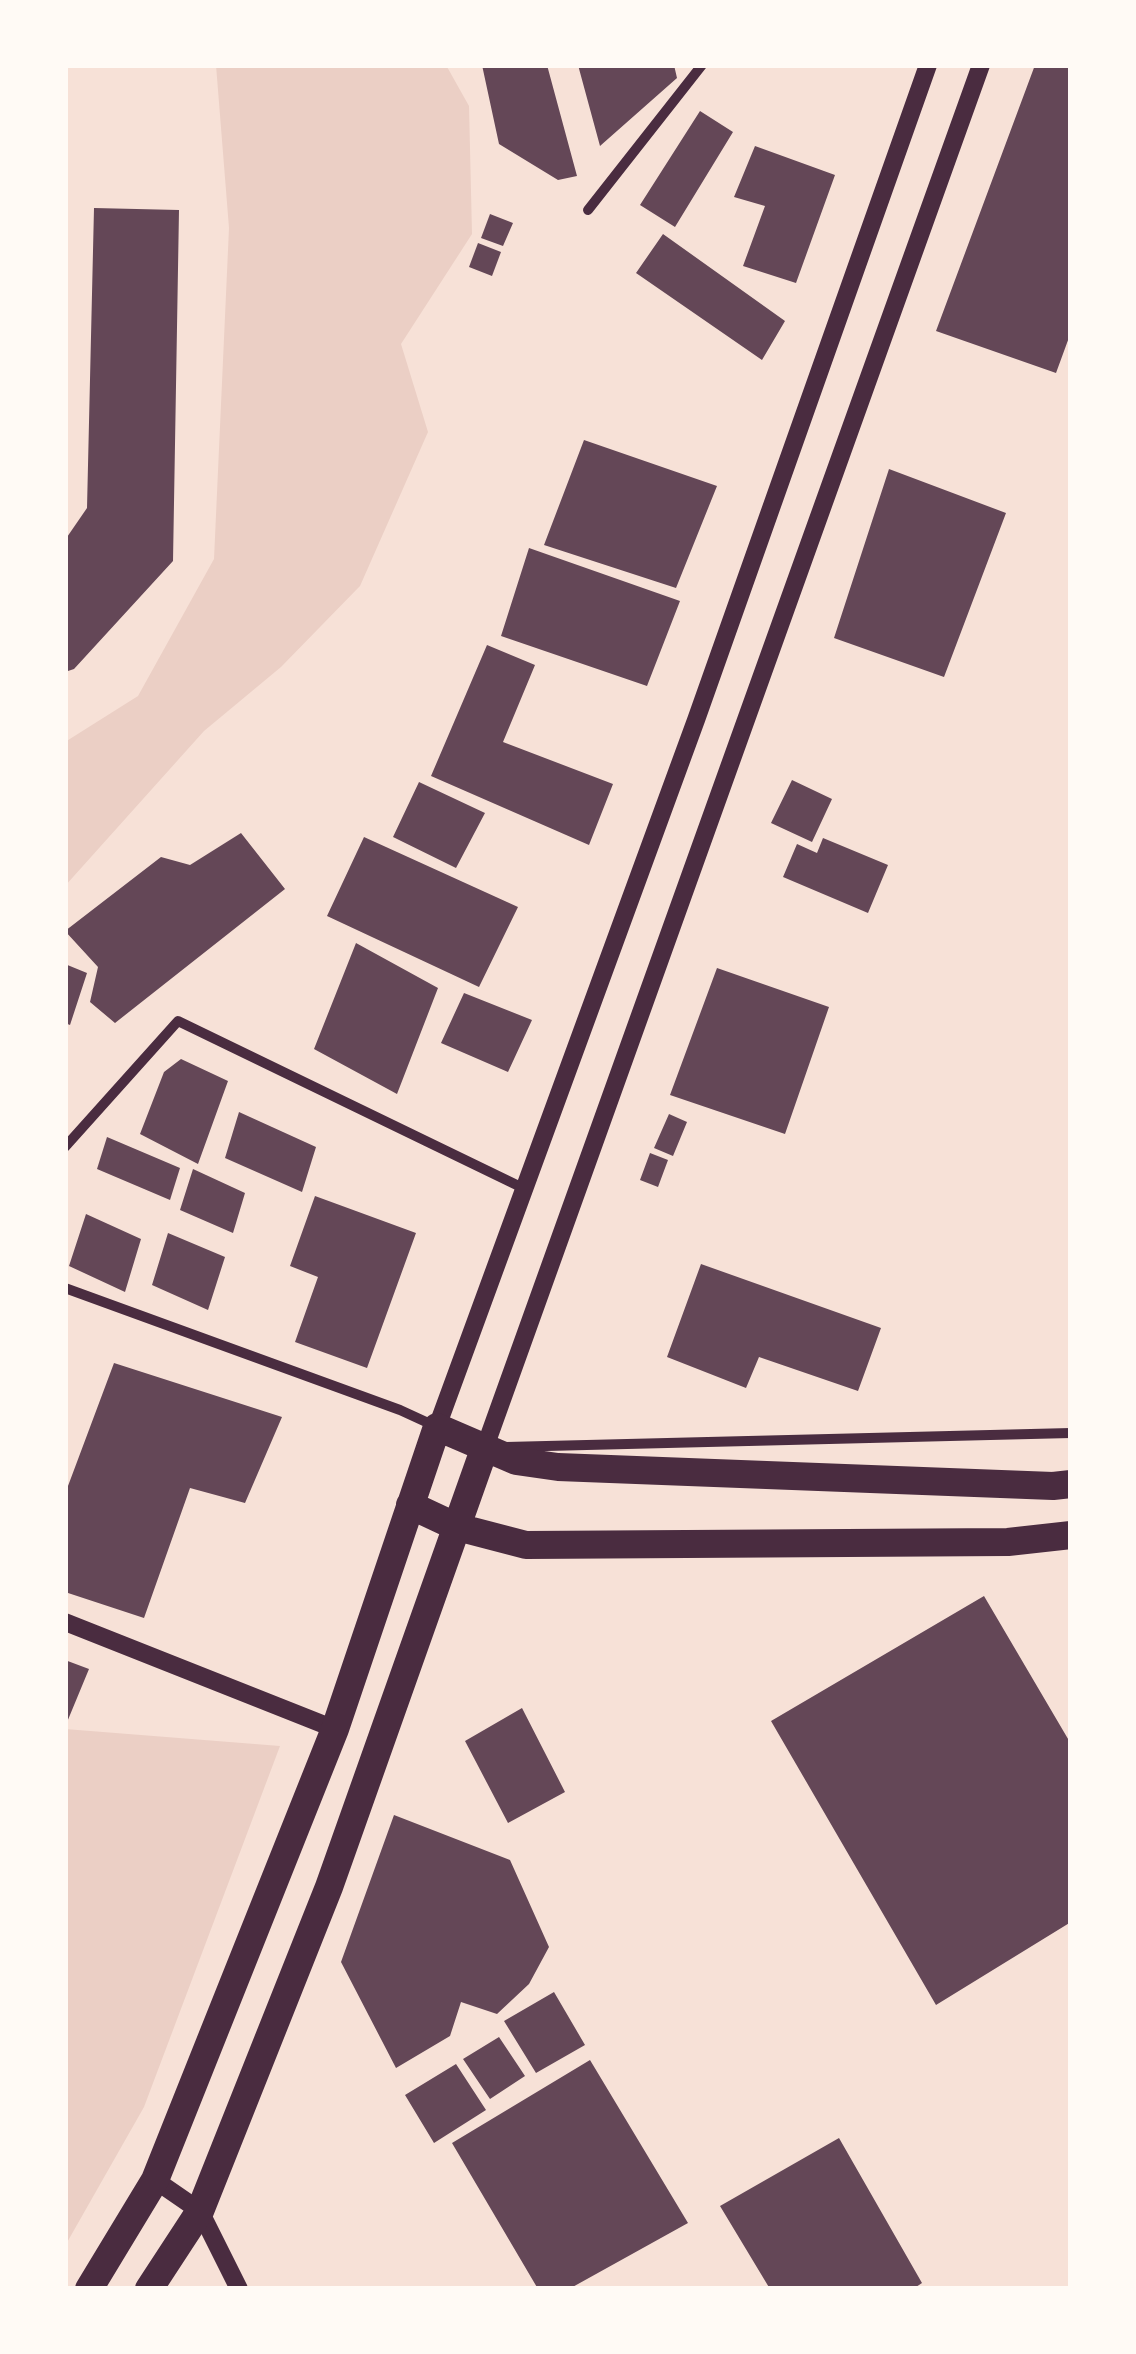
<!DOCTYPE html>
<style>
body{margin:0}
#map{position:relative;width:1136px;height:2354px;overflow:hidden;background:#f7e1d7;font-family:Jost,sans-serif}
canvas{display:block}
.frame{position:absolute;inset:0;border:68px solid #fffaf5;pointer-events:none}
</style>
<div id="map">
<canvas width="1136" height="2354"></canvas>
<div class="frame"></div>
</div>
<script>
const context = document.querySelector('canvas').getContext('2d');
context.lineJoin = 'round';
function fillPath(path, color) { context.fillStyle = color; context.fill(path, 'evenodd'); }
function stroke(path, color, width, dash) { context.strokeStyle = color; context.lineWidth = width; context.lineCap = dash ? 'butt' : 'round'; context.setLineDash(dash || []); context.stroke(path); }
fillPath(new Path2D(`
 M 216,65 L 446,65 L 469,106 L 472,234 L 401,344 L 428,432 L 360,586 L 281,667 L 204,731 L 65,886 L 65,742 L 138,696 L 214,559 L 229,228 Z
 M 65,1729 L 280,1746 L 144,2107 L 65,2246 Z`), '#ebcfc5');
fillPath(new Path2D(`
 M 482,65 L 547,65 L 577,176 L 558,180 L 499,144 Z
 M 578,65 L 674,65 L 677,78 L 600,146 Z
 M 1035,65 L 1071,65 L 1071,332 L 1056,373 L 936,331 Z
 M 700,111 L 733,132 L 675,227 L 640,205 Z
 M 755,146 L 835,175 L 796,283 L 743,266 L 765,206 L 734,197 Z
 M 94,208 L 179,210 L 173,561 L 74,669 L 65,672 L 65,540 L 87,508 Z
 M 490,214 L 513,223 L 503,246 L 481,238 Z
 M 663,234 L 785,321 L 762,360 L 636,273 Z
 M 478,243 L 501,252 L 492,276 L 469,267 Z
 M 584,440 L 717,486 L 676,588 L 544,545 Z
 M 889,469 L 1006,513 L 944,677 L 834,638 Z
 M 529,548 L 680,601 L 647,686 L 501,636 Z
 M 487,645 L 535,665 L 503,742 L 613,784 L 589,845 L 431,776 Z
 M 792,780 L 832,799 L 812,842 L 771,823 Z
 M 419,782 L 485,813 L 456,868 L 393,837 Z
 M 241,833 L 285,889 L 115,1023 L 90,1002 L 98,967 L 65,931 L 161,857 L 190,865 Z
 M 364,837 L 518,907 L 479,987 L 327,916 Z
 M 823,838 L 888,865 L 868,913 L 783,877 L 797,844 L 817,853 Z
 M 356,943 L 438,988 L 397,1094 L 314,1049 Z
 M 65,964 L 87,973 L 70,1025 L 65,1023 Z
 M 717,968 L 829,1007 L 785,1134 L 670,1095 Z
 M 464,993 L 532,1020 L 508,1072 L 441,1043 Z
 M 181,1059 L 228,1081 L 198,1164 L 140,1134 L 164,1072 Z
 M 239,1112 L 316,1147 L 302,1192 L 225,1158 Z
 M 669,1114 L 687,1122 L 673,1156 L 654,1148 Z
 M 107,1137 L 180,1168 L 170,1200 L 97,1169 Z
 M 650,1153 L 668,1160 L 658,1187 L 640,1180 Z
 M 193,1169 L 245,1193 L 233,1233 L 180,1210 Z
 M 315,1196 L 416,1233 L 367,1368 L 295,1342 L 318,1277 L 290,1266 Z
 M 86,1214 L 141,1239 L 125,1292 L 69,1266 Z
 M 168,1233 L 225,1257 L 208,1310 L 152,1285 Z
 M 701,1264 L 881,1328 L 858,1391 L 759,1357 L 746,1388 L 667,1357 Z
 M 114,1363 L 282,1417 L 245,1503 L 190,1488 L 144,1618 L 65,1592 L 65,1494 Z
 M 984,1596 L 1071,1744 L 1071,1922 L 936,2005 L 771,1721 Z
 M 65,1660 L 89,1669 L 65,1727 Z
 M 522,1708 L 565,1792 L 508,1823 L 465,1741 Z
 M 394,1815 L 510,1860 L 549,1947 L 529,1984 L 497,2014 L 461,2002 L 450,2036 L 396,2068 L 341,1962 Z
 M 554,1992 L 585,2045 L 536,2073 L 504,2021 Z
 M 499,2037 L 525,2076 L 490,2099 L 463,2059 Z
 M 590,2060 L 688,2223 L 569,2289 L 538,2289 L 452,2143 Z
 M 456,2064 L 486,2110 L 434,2143 L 405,2095 Z
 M 839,2138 L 922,2283 L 913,2289 L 770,2289 L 720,2206 Z`), '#644757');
stroke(new Path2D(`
 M 588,210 L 702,65
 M 65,1147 L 178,1021 L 525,1189
 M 65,1288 L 400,1410 L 437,1427
 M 506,1447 L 1071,1433`), '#4a2c40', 10);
stroke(new Path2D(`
 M 437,1427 L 696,720 L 928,65
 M 485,1447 L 981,65
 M 65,1622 L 335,1729
 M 155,2180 L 200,2211 L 239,2289`), '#4a2c40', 18);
stroke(new Path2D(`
 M 410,1505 L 457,1527 L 526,1545 L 1008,1542 L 1071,1535
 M 89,2289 L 155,2180 L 335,1729 L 437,1427 L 516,1461 L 558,1467 L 1053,1486 L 1071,1484
 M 149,2289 L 200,2211 L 329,1887 L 485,1447`), '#4a2c40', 28);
</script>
